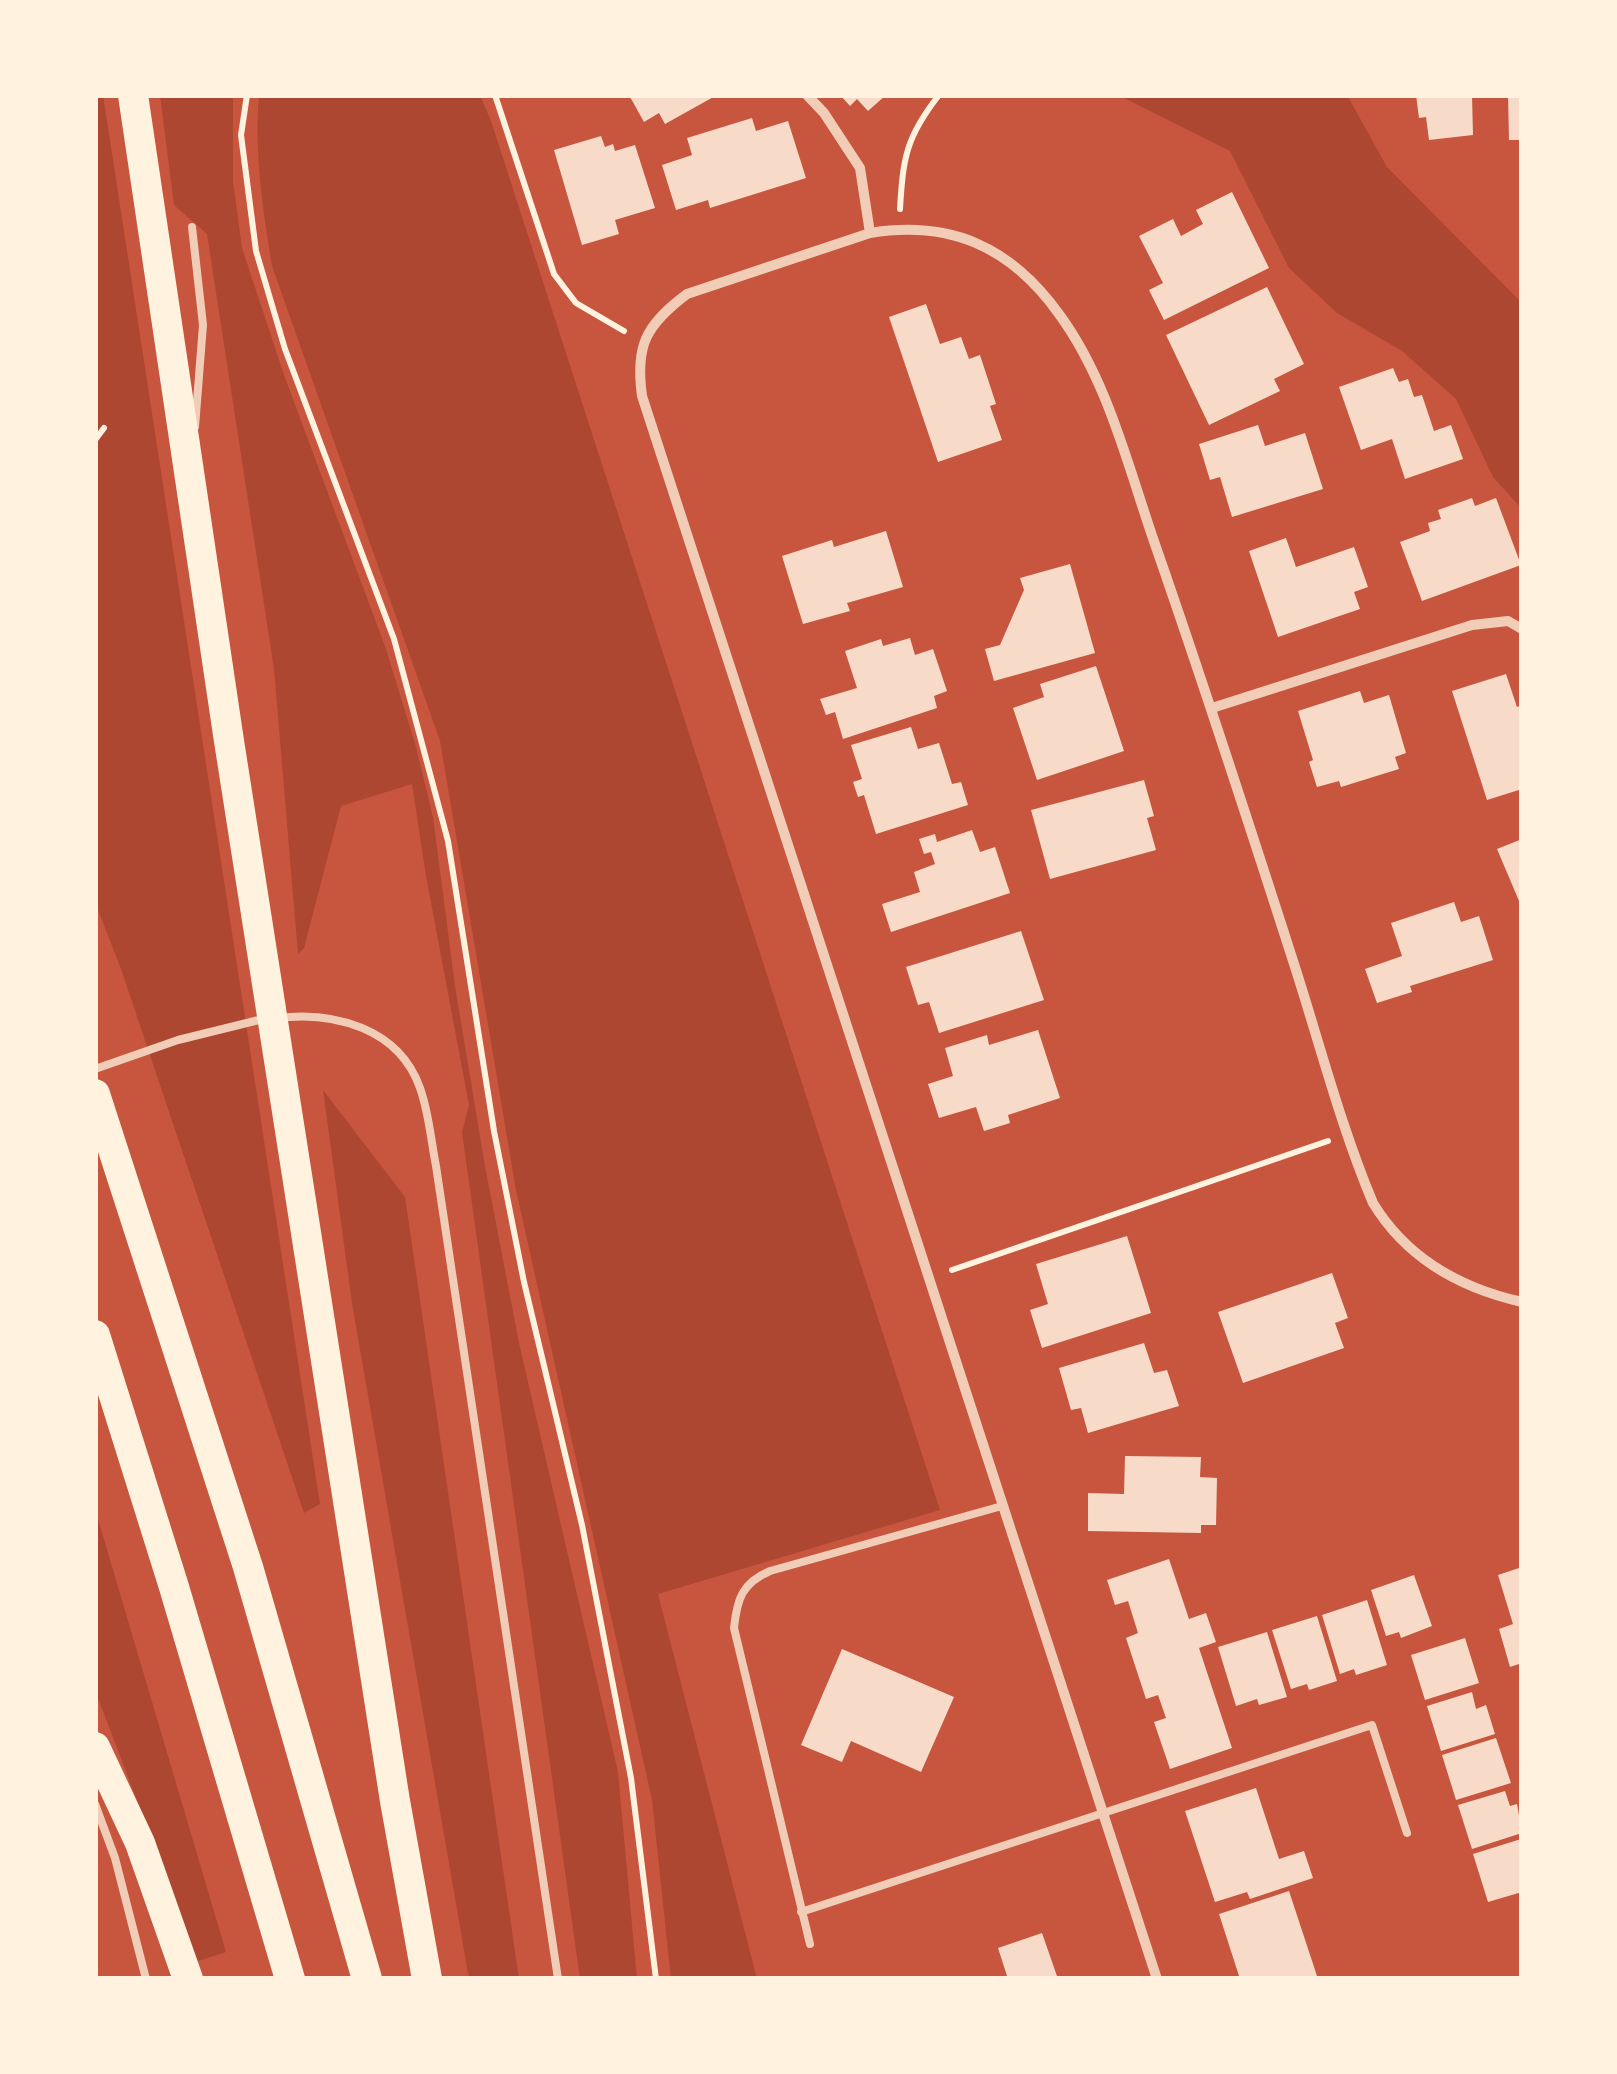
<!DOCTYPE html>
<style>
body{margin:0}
#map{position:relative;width:1617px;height:2074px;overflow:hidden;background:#c8553d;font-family:"Noto Serif",serif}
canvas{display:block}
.frame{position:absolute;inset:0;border:98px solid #fff3e0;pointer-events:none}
</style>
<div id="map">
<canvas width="1617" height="2074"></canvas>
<div class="frame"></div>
</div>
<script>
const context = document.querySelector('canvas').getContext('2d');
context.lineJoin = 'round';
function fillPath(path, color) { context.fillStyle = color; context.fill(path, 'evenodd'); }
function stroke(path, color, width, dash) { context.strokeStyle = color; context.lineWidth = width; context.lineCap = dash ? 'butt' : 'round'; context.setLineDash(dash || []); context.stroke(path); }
fillPath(new Path2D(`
 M 95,95 L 103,95 L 320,1504 L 304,1513 L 121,969 L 95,902 Z
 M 160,95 L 233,95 L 233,181 L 242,248 L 284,375 L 386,649 L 416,747 L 433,817 L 455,986 L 485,1166 L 519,1343 L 618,1772 L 637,1979 L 580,1979 L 462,1132 L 469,1105 L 426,876 L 412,784 L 341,806 L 304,948 L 298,954 L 274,669 L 207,234 L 174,205 Z
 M 259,95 L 480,95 L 491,121 L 940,1510 L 658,1594 L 757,1979 L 671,1979 L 652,1800 L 516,1190 L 440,741 L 272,266 C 263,210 254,153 259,95 Z
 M 1118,95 L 1347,95 L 1387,167 L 1522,303 L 1522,509 L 1493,477 L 1456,399 L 1402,351 L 1337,313 L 1289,268 L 1230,151 Z
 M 323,1090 L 405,1197 L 519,1979 L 469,1979 L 352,1303 Z
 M 95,1509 L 226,1952 L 198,1961 L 95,1690 Z`), '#ae4732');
fillPath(new Path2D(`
 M 629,95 L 717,95 L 665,124 L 659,113 L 644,122 Z
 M 840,95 L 886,95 L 868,111 L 857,99 L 850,106 Z
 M 1416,95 L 1472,95 L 1473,135 L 1429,140 L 1426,117 L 1419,118 Z
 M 1508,95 L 1522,95 L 1522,140 L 1509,140 Z
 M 752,118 L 756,131 L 788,121 L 806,178 L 710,208 L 708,200 L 676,210 L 662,165 L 692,155 L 687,138 Z
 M 601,136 L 605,147 L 613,144 L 615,151 L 635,145 L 655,208 L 615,220 L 619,234 L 582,245 L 554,150 Z
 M 1232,192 L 1269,268 L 1164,320 L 1149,290 L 1163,283 L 1139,236 L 1173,219 L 1181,236 L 1203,224 L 1196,210 Z
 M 1267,287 L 1304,364 L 1274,379 L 1280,391 L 1209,425 L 1166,335 Z
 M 926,304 L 940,344 L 961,337 L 969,359 L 980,355 L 996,404 L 990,406 L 1002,440 L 938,462 L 889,317 Z
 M 1393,368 L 1399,382 L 1408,379 L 1414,397 L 1422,395 L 1434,431 L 1451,425 L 1463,459 L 1405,479 L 1392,439 L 1361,450 L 1339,387 Z
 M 1258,425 L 1265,446 L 1305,433 L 1323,489 L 1232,517 L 1220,477 L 1210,480 L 1199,444 Z
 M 1472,498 L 1475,506 L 1496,498 L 1521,565 L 1422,601 L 1400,542 L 1430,531 L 1428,523 L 1441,519 L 1438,510 Z
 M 886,531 L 903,587 L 847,603 L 850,611 L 803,624 L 782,556 L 832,540 L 834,547 Z
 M 1286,538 L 1296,567 L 1354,547 L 1368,587 L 1354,592 L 1360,609 L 1278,637 L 1249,551 Z
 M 1070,564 L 1095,653 L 994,681 L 985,649 L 1000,645 L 1024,590 L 1020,578 Z
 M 910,638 L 915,655 L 933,649 L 947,691 L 934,696 L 937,708 L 843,739 L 835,712 L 826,715 L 820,699 L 857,688 L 845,651 L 881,639 L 883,646 Z
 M 1096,666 L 1124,751 L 1037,780 L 1013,708 L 1044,697 L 1040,684 Z
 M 1506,674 L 1517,707 L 1522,705 L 1522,789 L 1487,800 L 1452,691 Z
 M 1360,691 L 1364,703 L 1389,695 L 1406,753 L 1395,757 L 1399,769 L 1341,787 L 1339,781 L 1317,787 L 1309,762 L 1313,760 L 1298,711 Z
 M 911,727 L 918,749 L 939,743 L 952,784 L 961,782 L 968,805 L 876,834 L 864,795 L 858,797 L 853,782 L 862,779 L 851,745 Z
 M 1144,780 L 1154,816 L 1147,818 L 1156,850 L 1050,879 L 1031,810 Z
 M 972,830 L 980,852 L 995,847 L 1010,893 L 891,932 L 882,904 L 920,892 L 914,872 L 935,864 L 931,852 L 924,854 L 919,839 L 935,834 L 937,842 Z
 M 1522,839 L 1522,908 L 1497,849 Z
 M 1454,902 L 1461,922 L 1479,916 L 1493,960 L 1410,986 L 1412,992 L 1377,1003 L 1365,969 L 1402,956 L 1391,923 Z
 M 1021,931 L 1044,1000 L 939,1033 L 929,1002 L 918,1005 L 906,967 Z
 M 1038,1030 L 1060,1098 L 1008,1115 L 1010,1123 L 984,1131 L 976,1107 L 939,1118 L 928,1084 L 953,1076 L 945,1048 L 987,1035 L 989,1045 Z
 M 1127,1236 L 1151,1313 L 1042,1348 L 1030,1310 L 1048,1304 L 1036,1264 Z
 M 1332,1273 L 1348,1318 L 1335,1323 L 1344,1348 L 1243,1383 L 1218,1312 Z
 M 1144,1343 L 1154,1373 L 1167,1370 L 1179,1406 L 1088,1433 L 1081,1408 L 1071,1410 L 1059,1368 Z
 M 1125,1456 L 1201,1457 L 1200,1477 L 1217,1478 L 1216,1525 L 1201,1525 L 1201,1533 L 1088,1531 L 1088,1493 L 1124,1494 Z
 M 1169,1559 L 1189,1619 L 1206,1613 L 1216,1642 L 1199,1648 L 1232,1748 L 1170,1769 L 1154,1722 L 1166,1718 L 1158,1695 L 1146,1699 L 1126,1638 L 1138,1633 L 1128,1601 L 1115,1605 L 1107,1580 Z
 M 1522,1567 L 1522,1663 L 1510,1667 L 1499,1629 L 1513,1624 L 1498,1575 Z
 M 1414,1575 L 1432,1626 L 1401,1638 L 1399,1632 L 1386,1636 L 1371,1590 Z
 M 1367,1600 L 1387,1665 L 1356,1675 L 1354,1669 L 1340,1674 L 1322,1615 Z
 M 1317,1616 L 1337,1681 L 1309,1690 L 1307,1684 L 1291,1689 L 1272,1630 Z
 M 1267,1632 L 1287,1697 L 1259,1705 L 1257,1699 L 1236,1706 L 1218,1647 Z
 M 1465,1638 L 1479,1683 L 1425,1700 L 1411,1655 Z
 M 842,1649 L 954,1697 L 921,1772 L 851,1741 L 842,1762 L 801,1745 Z
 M 1472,1692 L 1476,1709 L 1486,1705 L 1495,1734 L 1441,1751 L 1427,1706 Z
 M 1496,1738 L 1511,1783 L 1456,1800 L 1442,1755 Z
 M 1256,1788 L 1279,1859 L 1304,1851 L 1313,1878 L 1250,1899 L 1247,1892 L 1215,1902 L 1185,1811 Z
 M 1505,1791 L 1510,1806 L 1517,1804 L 1522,1833 L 1472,1849 L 1458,1805 Z
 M 1521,1839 L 1522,1892 L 1488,1902 L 1473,1854 Z
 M 1289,1891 L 1318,1979 L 1240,1979 L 1219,1914 Z
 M 1042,1933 L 1058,1979 L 1008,1979 L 998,1948 Z`), '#f7dbc8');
stroke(new Path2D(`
 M 247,95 L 241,135 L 256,251 L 285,349 L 394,639 L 448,841 L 494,1131 L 524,1282 L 582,1525 L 631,1778 L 656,1979
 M 495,95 L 554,274 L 576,303 L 624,331
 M 900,209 C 903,158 906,137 939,95
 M 95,440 L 104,428
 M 952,1270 L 1328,1141`), '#fff3e0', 6);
stroke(new Path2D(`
 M 192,227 L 203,325 L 195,427
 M 277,1018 C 334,1011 399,1028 420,1088 C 429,1113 431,1141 436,1166 L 558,1979
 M 95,1069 L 178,1040 L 263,1019
 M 95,1804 L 115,1858 L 146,1979
 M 801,1912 L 1372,1725 L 1407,1833
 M 810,1944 L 734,1628 C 737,1599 742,1583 770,1571 L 1002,1506`), '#f1ccb7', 8);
stroke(new Path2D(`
 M 807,95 L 824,113 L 860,168 L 870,233
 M 1212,708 L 1472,625 L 1508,621 L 1522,629
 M 1157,1979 L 642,396 C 635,345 646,325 687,294 L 870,233 C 951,220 1011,247 1059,314 C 1109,382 1129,471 1157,550 C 1205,688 1250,827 1295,967 C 1320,1045 1341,1127 1373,1203 C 1407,1259 1460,1288 1522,1302`), '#f1ccb7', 10);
stroke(new Path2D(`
 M 133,95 L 229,741 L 395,1801 L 427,1979
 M 95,1094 L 248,1567 L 367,1979
 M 95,1335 L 174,1587 L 290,1979
 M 95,1747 L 140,1843 L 188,1979`), '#fff3e0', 30);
</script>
